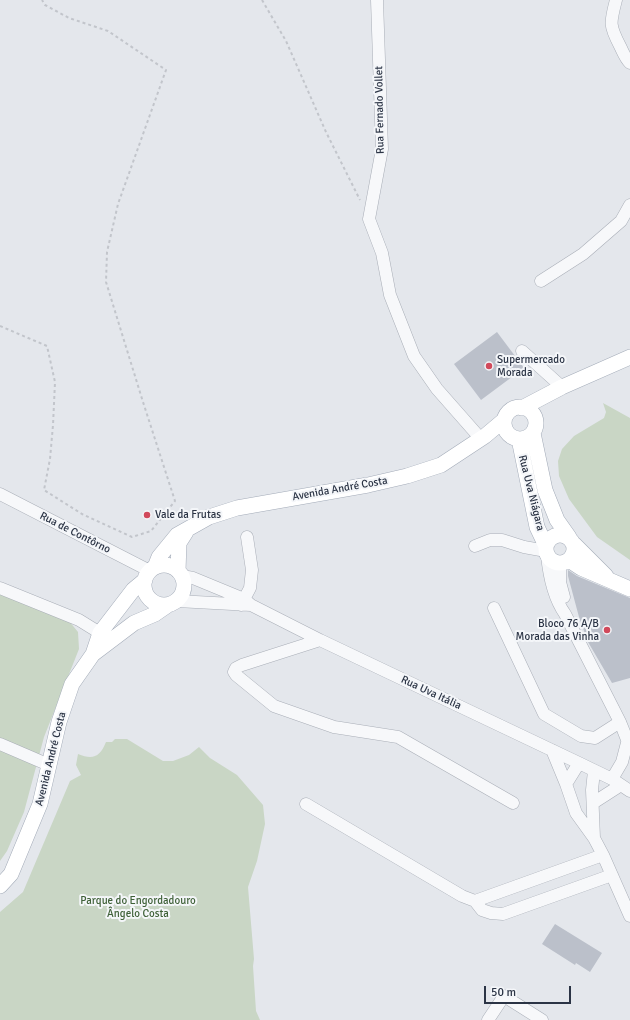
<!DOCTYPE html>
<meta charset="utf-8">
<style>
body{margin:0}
#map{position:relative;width:630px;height:1020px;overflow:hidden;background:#e4e7ec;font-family:Signika,sans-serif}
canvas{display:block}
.scale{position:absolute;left:484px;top:986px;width:87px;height:18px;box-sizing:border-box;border:2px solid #2b3445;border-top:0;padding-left:5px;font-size:12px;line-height:14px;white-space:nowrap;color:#2b3445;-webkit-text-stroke:3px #f4f6f9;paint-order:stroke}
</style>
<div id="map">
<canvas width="630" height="1020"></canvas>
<div class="scale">50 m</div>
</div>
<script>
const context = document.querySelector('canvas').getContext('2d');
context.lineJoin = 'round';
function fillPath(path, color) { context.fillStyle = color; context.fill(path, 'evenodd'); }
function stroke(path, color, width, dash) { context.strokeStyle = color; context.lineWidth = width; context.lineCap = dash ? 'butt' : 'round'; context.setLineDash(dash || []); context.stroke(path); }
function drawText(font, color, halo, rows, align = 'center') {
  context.font = font + ' Signika,sans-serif'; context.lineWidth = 4; context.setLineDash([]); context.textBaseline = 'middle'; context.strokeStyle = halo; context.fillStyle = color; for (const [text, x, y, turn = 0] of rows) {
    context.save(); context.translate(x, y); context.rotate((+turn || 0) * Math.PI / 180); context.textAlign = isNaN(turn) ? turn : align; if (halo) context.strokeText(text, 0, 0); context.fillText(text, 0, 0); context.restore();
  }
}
fillPath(new Path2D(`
 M 603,403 L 630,418 L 630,560 L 597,537 L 569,499 L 559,476 L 558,461 L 562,449 L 574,436 L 604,418 L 606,412 Z
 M 1,594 L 69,621 L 78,632 L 79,649 L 44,737 L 24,812 L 7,851 L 0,861 L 0,595 Z
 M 115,739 L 127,739 L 163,761 L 173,761 L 189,755 L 199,747 L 210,758 L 237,775 L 263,805 L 265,824 L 257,861 L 248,887 L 254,959 L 253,966 L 256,1011 L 260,1020 L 0,1020 L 0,912 L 23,892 L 70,781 L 81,775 L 76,765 L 78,754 C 93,760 100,757 106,742 L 112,742 Z`), '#c9d6c5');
fillPath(new Path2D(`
 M 497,332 L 524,368 L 481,400 L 454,364 Z
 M 568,570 L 577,576 L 630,598 L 630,678 L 612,683 L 588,642 L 579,617 L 568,576 Z
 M 555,924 L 602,953 L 590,972 L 576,963 L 575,965 L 542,944 Z`), '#bbc0ca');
const minor = new Path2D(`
 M 377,0 L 382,149 L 369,219 L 382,253 L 390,295 L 414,356 L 437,389 L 481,439
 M 616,0 C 610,23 609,25 620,46 C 623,52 625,58 630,63
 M 541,281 L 583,254 L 621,221 L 630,205
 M 522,351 L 562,387
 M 0,494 L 150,571
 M 475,546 L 490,540 L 502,540 L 524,547 L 546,551
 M 547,555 C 549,576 553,597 565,614 L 620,722 L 630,747
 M 560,563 L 560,582 L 564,597
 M 182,576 L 193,578 L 244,599 L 251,605 L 320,640 L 579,763 L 612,779 L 630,791
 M 0,588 L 79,620 L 100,633
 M 177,601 L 251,605
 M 241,605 L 250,588 L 252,570 L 247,537
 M 494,608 L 544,714 L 581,736 L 595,738 L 620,722
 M 320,640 L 242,665 L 236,668 L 234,672 L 236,675 L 274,706 L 334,727 L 398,737 L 513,803
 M 0,744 L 49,765
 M 552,750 L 566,784
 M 579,763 L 566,784 L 576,813 L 594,838 L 603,855 L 630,916
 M 612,779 L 622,762 L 628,739
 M 593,803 L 621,785
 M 306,804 L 462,896 L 475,901 L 482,910 L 491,913 L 503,914 L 612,875
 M 594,838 L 592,790 L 594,771
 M 475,901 L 603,855
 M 488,1020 L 504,996 L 542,1020`);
const major = new Path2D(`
 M504 423a16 16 0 1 1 32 0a16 16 0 1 1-32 0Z
 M 522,408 L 562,387 L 630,357
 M 533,433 L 545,490 L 557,520 L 569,537
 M 519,439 L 537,527 L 546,546
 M546 549a14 14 0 1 1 28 0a14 14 0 1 1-28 0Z
 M 574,544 L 606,576
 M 569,560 L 581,568 L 630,589
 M144 585a20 20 0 1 1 40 0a20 20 0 1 1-40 0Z
 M 155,567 L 159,557 L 177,535 L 209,517 L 237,508 L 368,485 L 407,476 L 441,465 L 485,436 L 504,420
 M 178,571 L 179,543 L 186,532
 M 93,654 L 134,623 L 155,614 L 168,605
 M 0,886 L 11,874 L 40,804 L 59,722 L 72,684 L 93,654 L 100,633 L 133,590 L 145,580`);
stroke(minor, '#a9aeb7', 13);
stroke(major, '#a3abb8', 16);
stroke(new Path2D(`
 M 262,0 L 286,41 L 326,132 L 360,200
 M 0,326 L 47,346 L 55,382 L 53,425 L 50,459 L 44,490 L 82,514 L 132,537 L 151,531 L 175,501 L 143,402 L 106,282 L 107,252 L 118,204 L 166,70 L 108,31 L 69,18 L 45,5 L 42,0`), '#c2c5cb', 2, [3, 3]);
stroke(minor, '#f7f8fa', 12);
stroke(major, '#fff', 15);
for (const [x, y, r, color] of [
 [489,366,4,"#d1495b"],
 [147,515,4,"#d1495b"],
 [607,630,4,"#d1495b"]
]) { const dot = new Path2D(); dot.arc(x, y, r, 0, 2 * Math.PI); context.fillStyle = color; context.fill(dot); stroke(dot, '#f4f6f9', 1.5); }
drawText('11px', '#2b3445', '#f4f6f9', [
 ["Rua Fernado Vollet",380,110,-91],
 ["Avenida André Costa",340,489,-10],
 ["Rua Uva Niágara",531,493,76],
 ["Rua de Contôrno",75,533,27],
 ["Rua Uva Itália",431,693,25],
 ["Avenida André Costa",51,759,-76]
]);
drawText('11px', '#2b3445', '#f4f6f9', [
 ["Supermercado",497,360],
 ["Morada",497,373],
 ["Vale da Frutas",155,515],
 ["Bloco 76 A/B",599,624,"right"],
 ["Morada das Vinha",599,637,"right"]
], 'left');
drawText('11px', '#3f6138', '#f4f6f9', [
 ["Parque do Engordadouro",138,901],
 ["Ângelo Costa",138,914]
]);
</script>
